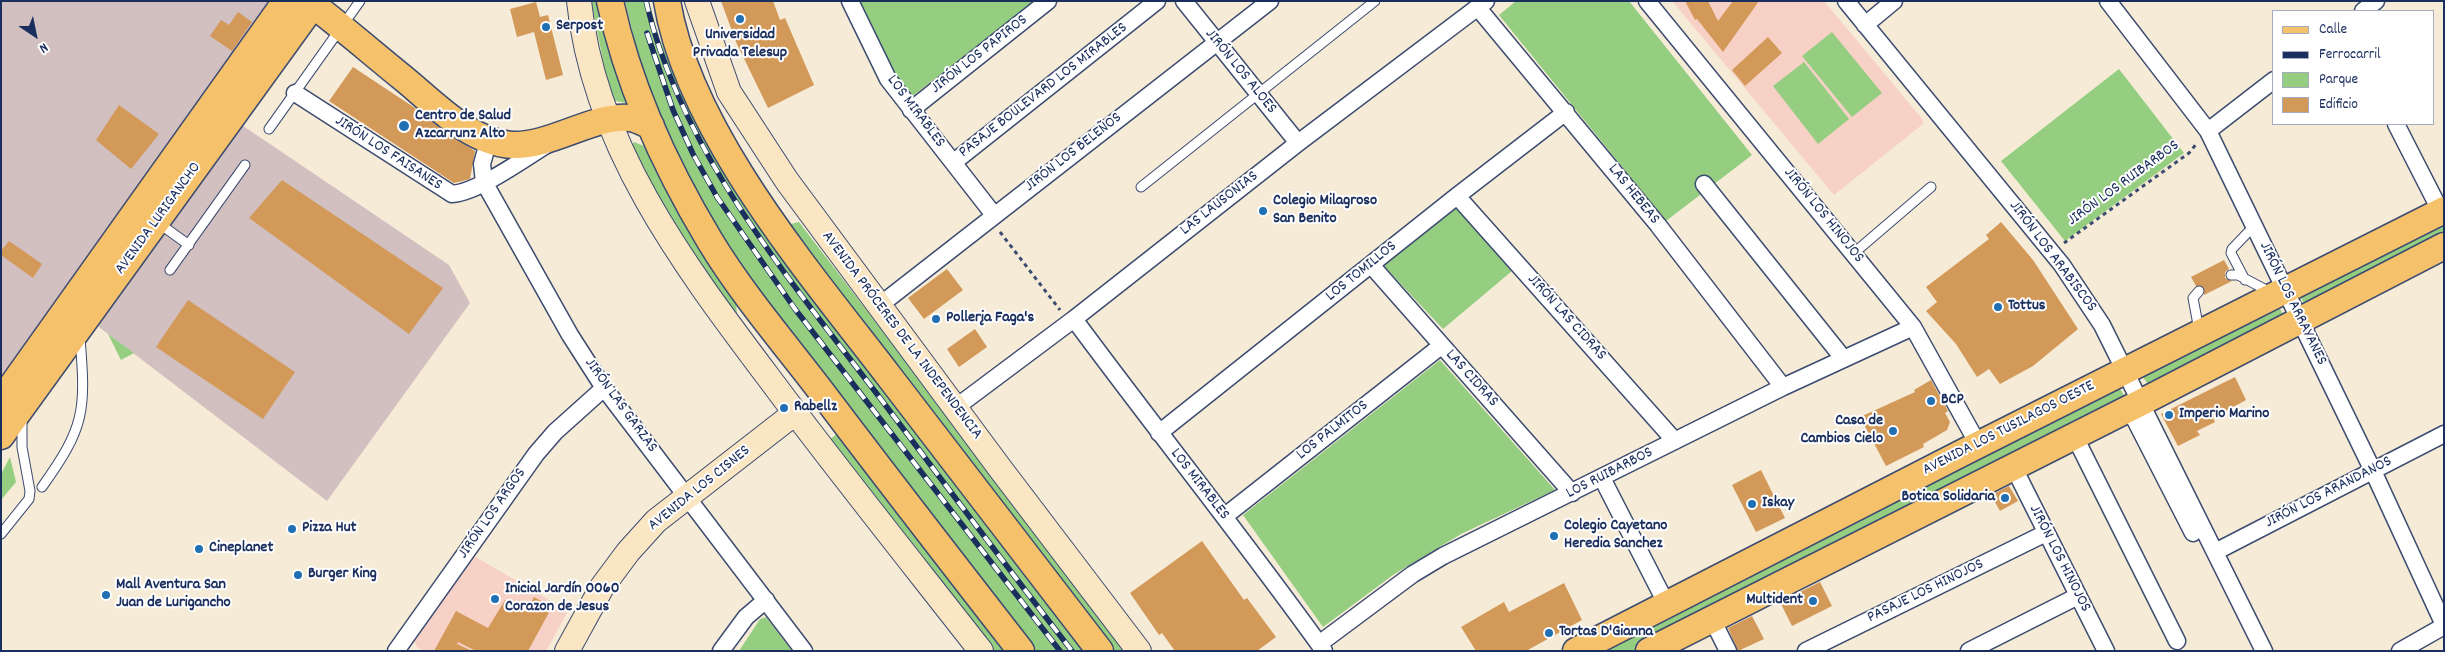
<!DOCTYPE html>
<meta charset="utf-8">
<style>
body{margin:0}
#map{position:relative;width:2445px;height:652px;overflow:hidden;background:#f5ebd6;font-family:Dekko,sans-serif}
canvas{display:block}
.frame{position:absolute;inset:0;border:2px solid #1b2f5e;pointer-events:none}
.legend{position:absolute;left:2272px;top:10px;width:162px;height:115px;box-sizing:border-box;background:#fff;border:1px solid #a4acbf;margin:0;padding:6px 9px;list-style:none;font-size:15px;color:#1b2f5e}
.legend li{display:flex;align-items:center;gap:10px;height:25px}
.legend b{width:25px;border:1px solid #a4acbf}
.north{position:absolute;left:10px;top:10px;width:50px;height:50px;-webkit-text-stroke:4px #fff;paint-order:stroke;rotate:146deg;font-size:14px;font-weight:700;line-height:20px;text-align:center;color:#1b2f5e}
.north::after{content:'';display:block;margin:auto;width:18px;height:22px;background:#1b2f5e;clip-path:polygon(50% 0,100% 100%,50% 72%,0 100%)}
</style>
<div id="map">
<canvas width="2445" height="652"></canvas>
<div class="frame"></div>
<ul class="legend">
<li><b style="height:6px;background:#f5c16b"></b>Calle</li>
<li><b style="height:6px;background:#1b2f5e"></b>Ferrocarril</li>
<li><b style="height:14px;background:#95ce81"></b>Parque</li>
<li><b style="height:14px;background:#d39959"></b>Edificio</li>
</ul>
<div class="north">N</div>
</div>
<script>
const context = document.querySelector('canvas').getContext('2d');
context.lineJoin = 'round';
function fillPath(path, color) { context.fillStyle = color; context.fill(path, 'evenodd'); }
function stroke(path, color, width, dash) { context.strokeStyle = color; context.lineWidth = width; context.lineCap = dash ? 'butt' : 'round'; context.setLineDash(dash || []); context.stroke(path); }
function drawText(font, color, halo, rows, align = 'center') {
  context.font = font + ' Dekko,sans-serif'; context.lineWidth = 4; context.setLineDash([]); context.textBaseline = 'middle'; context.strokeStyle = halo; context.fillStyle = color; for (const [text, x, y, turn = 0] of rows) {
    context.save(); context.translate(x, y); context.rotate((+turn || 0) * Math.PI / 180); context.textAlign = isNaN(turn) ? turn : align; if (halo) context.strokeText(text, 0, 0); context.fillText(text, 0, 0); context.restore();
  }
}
fillPath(new Path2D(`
 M 1672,1 L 1824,1 L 1923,120 L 1923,124 L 1834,195 Z
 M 474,556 L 568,611 L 546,651 L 424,651 L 417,647 L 413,638 Z`), '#f7d1c6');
fillPath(new Path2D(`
 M 1,1 L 310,1 L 227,115 L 449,265 L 470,303 L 327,501 L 82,314 L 1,427 Z`), '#d2bfbf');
fillPath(new Path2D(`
 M 591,1 L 599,1 L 631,104 L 611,100 Z
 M 625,1 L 649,1 L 659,38 L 693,114 L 1089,651 L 1031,651 L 738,266 C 700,203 663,139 642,68 C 635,46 631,23 625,1 Z
 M 858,1 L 1034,1 L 910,98 L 888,66 Z
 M 1516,1 L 1629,1 L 1752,155 L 1666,221 L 1499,15 Z
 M 1832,32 L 1882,93 L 1852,117 L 1802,56 Z
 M 1804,62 L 1849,119 L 1818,144 L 1773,86 Z
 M 2119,69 L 2184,153 L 2065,241 L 2001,161 Z
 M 634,142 L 644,146 L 701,246 L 736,302 L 737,314 L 830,439 L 837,434 L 1006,651 L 989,651 C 930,575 871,499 813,423 C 742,332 678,252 631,146 Z
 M 770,195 L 791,224 L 799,222 L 1127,651 L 1114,651 L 786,226 Z
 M 1455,206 L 1512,271 L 1443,329 L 1383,265 Z
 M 2444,222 L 2444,239 L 2306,307 L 2300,296 Z
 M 2280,309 L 2286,318 L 2149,386 L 2143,377 L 2144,374 Z
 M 108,334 L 134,353 L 121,360 Z
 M 1440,360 L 1555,490 L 1461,534 L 1393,575 L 1323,627 L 1243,515 Z
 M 2119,387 L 2125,397 L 1638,651 L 1601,651 Z
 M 10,457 L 16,482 L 1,500 L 1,474 Z
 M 766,617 L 792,651 L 739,651 L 760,619 Z`), '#95ce81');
fillPath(new Path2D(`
 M 721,1 L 773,1 L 780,20 L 785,18 L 814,85 L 768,108 L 736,42 Z
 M 1685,1 L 1708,1 L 1718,21 L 1733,1 L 1759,1 L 1723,52 L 1697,19 L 1695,20 Z
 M 536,2 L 540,17 L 548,15 L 563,75 L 546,80 L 534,32 L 517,37 L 510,9 Z
 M 238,12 L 252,22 L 232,51 L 210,36 L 221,20 L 229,25 Z
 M 1768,37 L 1782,53 L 1745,86 L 1732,70 Z
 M 353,67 L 415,108 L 445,132 L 475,151 L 470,179 L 454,183 L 329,101 Z
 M 119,105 L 159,134 L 131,169 L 96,140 Z
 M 282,180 L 443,288 L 409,334 L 249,218 Z
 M 2001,222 L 2033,260 L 2078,329 L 2033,366 L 2000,384 L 1989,369 L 1977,377 L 1956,344 L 1926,311 L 1937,302 L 1926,287 L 1989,239 L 1986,235 Z
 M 9,241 L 42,264 L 33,278 L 1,255 L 1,251 Z
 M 2224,260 L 2229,269 L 2225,272 L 2225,278 L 2232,281 L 2204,295 L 2203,287 L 2196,286 L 2191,277 Z
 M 947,269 L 963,290 L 924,319 L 908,298 Z
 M 188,300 L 295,372 L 263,419 L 156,347 Z
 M 975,329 L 987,347 L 959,367 L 947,349 Z
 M 2235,377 L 2246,400 L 2213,418 L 2215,422 L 2197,431 L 2200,435 L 2178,446 L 2161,414 Z
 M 1931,380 L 1948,411 L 1945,413 L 1950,422 L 1947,430 L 1923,444 L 1924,447 L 1886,466 L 1860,417 L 1915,392 L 1914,390 Z
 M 1761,470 L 1785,518 L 1756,532 L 1732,485 Z
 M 2009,486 L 2018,501 L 2000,511 L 1991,495 Z
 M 1202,541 L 1244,600 L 1247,598 L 1276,637 L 1257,651 L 1175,651 L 1162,633 L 1159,635 L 1130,593 Z
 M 1820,582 L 1832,606 L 1792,626 L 1780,602 Z
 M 1564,583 L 1582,620 L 1526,651 L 1476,651 L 1461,627 L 1504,602 L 1509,612 Z
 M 534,597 L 552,607 L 528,651 L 476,651 L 458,642 L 457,644 L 472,651 L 434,651 L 456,611 L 488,628 L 505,600 L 526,612 Z
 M 1752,616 L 1764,639 L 1738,651 L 1728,628 Z`), '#d39959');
const lane = new Path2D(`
 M 269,129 L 360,1
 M 1141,187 L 1375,1
 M 157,222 L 189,245
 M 1854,253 L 1931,187
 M 170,270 L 245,165
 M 2231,275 L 2238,275 L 2272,293
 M 2245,280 L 2231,253 L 2232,249 L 2254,226
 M 2199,291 L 2193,298 L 2199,330
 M 42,487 C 85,427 86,411 80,338
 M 1,534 L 29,499 L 30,491 L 22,447 L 22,420`);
const street = new Path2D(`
 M 850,1 L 888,79 L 994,215
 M 1184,1 L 1298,143
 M 1647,1 L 1913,327 L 1978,444
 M 1846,1 L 2062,265 L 2102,325 L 2264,651
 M 2108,1 L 2208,131 L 2373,471 L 2444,625
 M 1478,8 L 1658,225 L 1783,387
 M 2363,11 L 2376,1
 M 1865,25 L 1894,1
 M 295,93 L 452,194 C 478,192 522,160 545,146
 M 911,110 L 1048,1
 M 2396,124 L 2441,212
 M 2208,131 L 2274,80
 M 489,139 L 482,164 L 484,182 L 570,335 L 604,388 L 804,651
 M 954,162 L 1157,1
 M 1704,184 L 1843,358
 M 1457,196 L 1675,441
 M 1371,265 L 1572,493
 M 880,305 L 1270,1
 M 1074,319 C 1156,430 1243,538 1324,651
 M 955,408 L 1074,319 L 1298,143 L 1486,1
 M 2129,408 L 2193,533
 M 1159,433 L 1457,196 L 1566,112
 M 2074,435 L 2177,641
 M 2013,466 L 2106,651
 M 1602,478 L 1666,603
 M 1225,516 L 1441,346
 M 2215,552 L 2444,434
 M 1712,619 L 1728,651
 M 1319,644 L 1413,574 L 1443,556 L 1783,387 L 1913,327
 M 396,651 L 536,454 L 555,432 L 604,388
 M 721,651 L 746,617 L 766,600
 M 1806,651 L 2046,533
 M 1969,651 L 2078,596
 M 2400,651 L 2444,626`);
const secondary = new Path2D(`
 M 579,1 C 594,151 691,274 778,390 C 844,478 913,564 981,651
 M 697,1 L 729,92 L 787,181 L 999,467 L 1139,651
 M 567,651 L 602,587 L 628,552 L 656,521 L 795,413`);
const primary = new Path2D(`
 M 308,1 C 341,26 371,52 403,78 C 434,103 469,142 512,145 C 550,147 595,114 630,118 C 637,119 644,123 651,126
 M 610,1 C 628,85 666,168 710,241 C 745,299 793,353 833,407 C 895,489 958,570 1021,651
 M 667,1 C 688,131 809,272 888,375 C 959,467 1029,559 1100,651
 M 1,401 L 286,1
 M 1,436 L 316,1
 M 1576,651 L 1962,453 L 2444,210
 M 1649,651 L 2142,402 L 2444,246`);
stroke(lane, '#3c4b70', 11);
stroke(street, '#3c4b70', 19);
stroke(secondary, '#3c4b70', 26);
stroke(primary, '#3c4b70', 29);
stroke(new Path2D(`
 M 1000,232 L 1060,310
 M 2064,243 L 2189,153 L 2197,143`), '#3c4b70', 3, [4, 4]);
stroke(lane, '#fff', 9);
stroke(street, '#fff', 16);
stroke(secondary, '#fbe6c4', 24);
stroke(primary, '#f5c16b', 26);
const rail = new Path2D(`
 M 646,1 C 681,151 786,275 877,394 C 942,480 1006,566 1072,651
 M 647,33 L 673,110 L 693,154 L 717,197 L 795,309 L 1060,651`);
stroke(rail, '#1b2f5e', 5.5);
stroke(rail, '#fff', 4, [11]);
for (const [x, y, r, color] of [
 [740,19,5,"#1f6fb2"],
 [546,27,5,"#1f6fb2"],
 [404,126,6,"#1f6fb2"],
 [1263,211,5,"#1f6fb2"],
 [1998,307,5,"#1f6fb2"],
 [936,319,5,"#1f6fb2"],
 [1931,401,5,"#1f6fb2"],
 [784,408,5,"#1f6fb2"],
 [2169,415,5,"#1f6fb2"],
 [1893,431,5,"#1f6fb2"],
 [2005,498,5,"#1f6fb2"],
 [1752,504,5,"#1f6fb2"],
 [292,529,5,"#1f6fb2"],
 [1554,536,5,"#1f6fb2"],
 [199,549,5,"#1f6fb2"],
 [298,575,5,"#1f6fb2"],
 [106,595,5,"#1f6fb2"],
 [495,599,5,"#1f6fb2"],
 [1813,601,5,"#1f6fb2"],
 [1549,633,5,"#1f6fb2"]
]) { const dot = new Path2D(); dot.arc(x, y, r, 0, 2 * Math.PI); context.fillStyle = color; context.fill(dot); stroke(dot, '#fff', 2); }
drawText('bold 16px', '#1b2f5e', '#fff', [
 ["Serpost",556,27],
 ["Universidad",740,36,"center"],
 ["Privada Telesup",740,54,"center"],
 ["Centro de Salud",415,117],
 ["Azcarrunz Alto",415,135],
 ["Colegio Milagroso",1273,202],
 ["San Benito",1273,220],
 ["Tottus",2008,307],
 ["Pollerįa Faga's",946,319],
 ["BCP",1941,401],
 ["Rabellz",794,408],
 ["Imperio Marino",2179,415],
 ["Casa de",1883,422,"right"],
 ["Cambios Cielo",1883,440,"right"],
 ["Botica Solidaria",1995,498,"right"],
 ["Iskay",1762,504],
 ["Colegio Cayetano",1564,527],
 ["Heredia Sanchez",1564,545],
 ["Pizza Hut",302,529],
 ["Cineplanet",209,549],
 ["Burger King",308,575],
 ["Mall Aventura San",116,586],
 ["Juan de Lurigancho",116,604],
 ["Inicial Jardín 0060",505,590],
 ["Corazon de Jesus",505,608],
 ["Multident",1803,601,"right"],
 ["Tortas D'Gianna",1559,633]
], 'left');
drawText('16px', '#1b2f5e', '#fff', [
 ["JIRÓN LOS PAPIROS",980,55,-38],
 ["JIRÓN LOS ALOES",1240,72,51],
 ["PASAJE BOULEVARD LOS MIRABLES",1044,91,-38],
 ["LOS MIRABLES",915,112,53],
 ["JIRÓN LOS BELEÑOS",1074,153,-38],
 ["JIRÓN LOS FAISANES",388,154,33],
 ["JIRÓN LOS RUIBARBOS",2124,184,-36],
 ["LAS HEBEAS",1633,195,51],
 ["LAS LAUSONIAS",1220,204,-38],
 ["JIRÓN LOS HINOJOS",1823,216,51],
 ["AVENIDA LURIGANCHO",159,219,-54],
 ["JIRÓN LOS ARABISCOS",2052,257,53],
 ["LOS TOMILLOS",1362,272,-39],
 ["JIRÓN LOS ARRAYANES",2292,304,64],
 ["JIRÓN LAS CIDRAS",1566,318,48],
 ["AVENIDA PRÓCERES DE LA INDEPENDENCIA",901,336,53],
 ["LAS CIDRAS",1471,379,48],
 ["JIRÓN LAS GARZAS",620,406,54],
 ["AVENIDA LOS TUSILAGOS OESTE",2009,429,-27],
 ["LOS PALMITOS",1333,431,-38],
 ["LOS RUIBARBOS",1610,474,-27],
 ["LOS MIRABLES",1199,485,52],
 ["AVENIDA LOS CISNES",700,489,-39],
 ["JIRÓN LOS ARANDANOS",2329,493,-27],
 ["JIRÓN LOS ARGOS",493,514,-55],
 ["JIRÓN LOS HINOJOS",2059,559,63],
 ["PASAJE LOS HINOJOS",1926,592,-26]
]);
</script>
